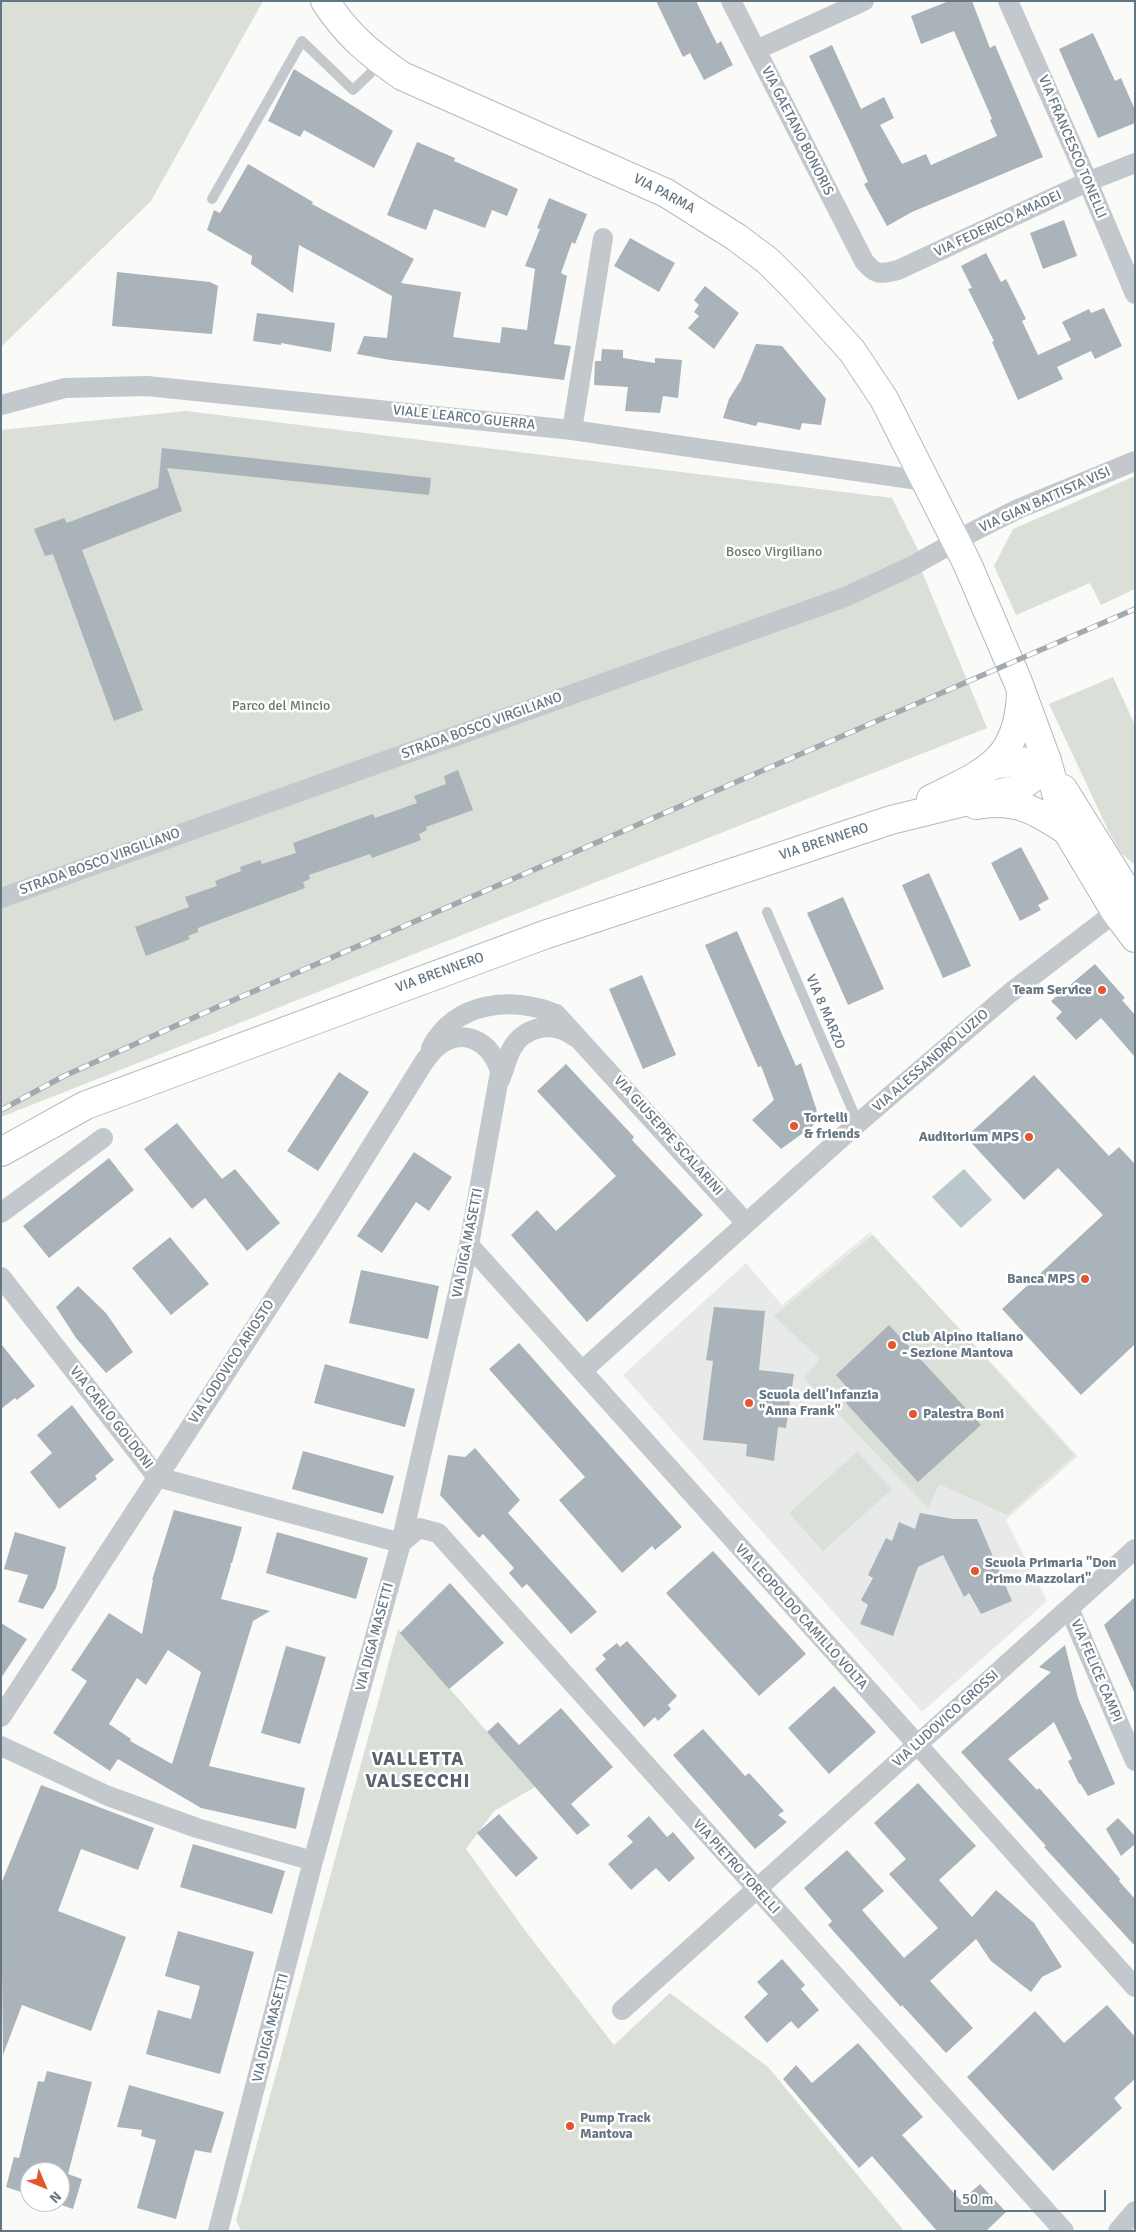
<!DOCTYPE html>
<style>
body{margin:0}
#map{position:relative;width:1136px;height:2232px;overflow:hidden;background:#fafaf8;font-family:Signika,sans-serif}
canvas{display:block}
.frame{position:absolute;inset:0;border:2px solid #657683;pointer-events:none}
.north{position:absolute;left:20px;top:2162px;width:50px;height:50px;box-sizing:border-box;background:#fff;border:1px solid #c1c8cd;border-radius:50%;rotate:135deg;font-size:14px;font-weight:700;line-height:20px;text-align:center;color:#657683}
.north::after{content:'';display:block;margin:auto;width:18px;height:22px;background:#e4572e;clip-path:polygon(50% 0,100% 100%,50% 72%,0 100%)}
.scale{position:absolute;left:954px;top:2190px;width:152px;height:22px;box-sizing:border-box;border:2px solid #657683;border-top:0;padding-left:6px;font-size:15px;line-height:18px;white-space:nowrap;color:#657683;-webkit-text-stroke:4px #fff;paint-order:stroke}
</style>
<div id="map">
<canvas width="1136" height="2232"></canvas>
<div class="frame"></div>
<div class="north">N</div>
<div class="scale">50 m</div>
</div>
<script>
const context = document.querySelector('canvas').getContext('2d');
context.lineJoin = 'round';
function fillPath(path, color) { context.fillStyle = color; context.fill(path, 'evenodd'); }
function stroke(path, color, width, dash) { context.strokeStyle = color; context.lineWidth = width; context.lineCap = dash ? 'butt' : 'round'; context.setLineDash(dash || []); context.stroke(path); }
function drawText(font, color, halo, rows, align = 'center') {
  context.font = font + ' Signika,sans-serif'; context.lineWidth = 5; context.setLineDash([]); context.textBaseline = 'middle'; context.strokeStyle = halo; context.fillStyle = color; for (const [text, x, y, turn = 0] of rows) {
    context.save(); context.translate(x, y); context.rotate((+turn || 0) * Math.PI / 180); context.textAlign = isNaN(turn) ? turn : align; if (halo) context.strokeText(text, 0, 0); context.fillText(text, 0, 0); context.restore();
  }
}
fillPath(new Path2D(`
 M 870,1232 L 1078,1456 L 1006,1520 L 1047,1601 L 922,1712 L 623,1375 L 746,1263 L 782,1305 Z`), '#e8e9e9');
fillPath(new Path2D(`
 M 1,1 L 263,1 L 151,201 L 1,347 Z
 M 186,411 L 892,498 L 919,552 L 915,555 L 987,728 L 1,1117 L 1,430 Z
 M 1135,476 L 1135,589 L 1101,605 L 1090,583 L 1016,615 L 994,566 L 1013,529 Z
 M 1113,677 L 1135,725 L 1135,865 L 1121,853 L 1109,832 L 1049,704 Z
 M 873,1235 L 1074,1455 L 1007,1515 L 939,1484 L 928,1508 L 804,1378 L 820,1359 L 774,1316 Z
 M 857,1452 L 892,1489 L 823,1551 L 789,1513 Z
 M 398,1629 L 535,1787 L 494,1811 L 466,1849 L 527,1933 L 614,2045 L 670,1993 L 768,2067 L 904,2231 L 241,2231 L 236,2220 Z`), '#dadfd7');
fillPath(new Path2D(`
 M 964,1169 L 992,1200 L 961,1228 L 932,1197 Z`), '#bbc7cb');
fillPath(new Path2D(`
 M 656,1 L 696,1 L 717,44 L 721,41 L 733,65 L 704,80 L 690,53 L 683,57 Z
 M 949,1 L 972,1 L 990,48 L 995,45 L 1043,157 L 912,212 L 887,226 L 864,184 L 868,182 L 849,140 L 809,56 L 832,45 L 861,109 L 884,97 L 894,118 L 880,125 L 902,164 L 926,154 L 931,165 L 997,136 L 990,120 L 992,119 L 954,31 L 921,44 L 911,16 Z
 M 1093,33 L 1115,81 L 1121,78 L 1135,110 L 1135,123 L 1098,138 L 1059,49 Z
 M 294,69 L 393,131 L 374,168 L 304,130 L 300,137 L 268,121 Z
 M 417,142 L 455,158 L 454,161 L 518,189 L 507,216 L 492,210 L 485,228 L 434,209 L 426,230 L 387,215 Z
 M 248,164 L 313,202 L 312,204 L 414,259 L 401,283 L 461,292 L 453,337 L 500,343 L 502,327 L 527,330 L 535,269 L 525,266 L 540,229 L 537,228 L 549,198 L 587,214 L 575,244 L 572,242 L 561,273 L 567,276 L 554,344 L 571,346 L 564,380 L 390,360 L 357,354 L 364,336 L 387,338 L 392,296 L 299,245 L 293,293 L 251,264 L 252,256 L 207,230 L 214,210 L 220,213 Z
 M 1064,220 L 1077,256 L 1043,269 L 1030,233 Z
 M 630,238 L 675,263 L 659,292 L 614,266 Z
 M 986,253 L 1001,282 L 1006,279 L 1026,319 L 1022,321 L 1038,355 L 1071,340 L 1062,322 L 1089,309 L 1091,313 L 1104,308 L 1122,346 L 1095,359 L 1091,351 L 1057,367 L 1063,379 L 1018,400 L 992,342 L 994,341 L 968,289 L 972,288 L 961,266 Z
 M 117,272 L 210,282 L 218,286 L 212,334 L 112,326 Z
 M 705,286 L 739,313 L 714,349 L 688,328 L 699,316 L 694,312 L 699,305 L 694,300 Z
 M 257,313 L 335,323 L 331,352 L 281,343 L 281,345 L 253,341 Z
 M 756,344 L 782,346 L 826,399 L 821,425 L 802,423 L 800,430 L 758,422 L 756,426 L 723,418 L 729,399 L 741,380 Z
 M 602,349 L 623,350 L 623,358 L 655,363 L 655,358 L 682,360 L 678,398 L 663,396 L 660,413 L 625,411 L 628,387 L 594,385 L 595,361 L 601,361 Z
 M 162,448 L 431,478 L 429,495 L 167,468 L 182,511 L 82,550 L 143,710 L 114,721 L 53,554 L 45,556 L 34,529 L 64,518 L 67,523 L 158,488 Z
 M 458,770 L 473,810 L 426,827 L 427,830 L 419,834 L 421,840 L 372,858 L 370,854 L 309,875 L 310,879 L 303,882 L 305,888 L 198,928 L 198,932 L 188,936 L 190,939 L 146,956 L 135,927 L 189,907 L 185,897 L 217,886 L 215,881 L 241,871 L 240,867 L 260,860 L 262,864 L 296,853 L 293,843 L 373,814 L 375,818 L 417,803 L 414,796 L 446,784 L 444,776 Z
 M 1021,847 L 1049,899 L 1038,905 L 1041,910 L 1020,921 L 991,863 Z
 M 929,873 L 971,966 L 943,978 L 902,885 Z
 M 843,897 L 884,989 L 848,1005 L 807,913 Z
 M 737,931 L 796,1066 L 801,1063 L 817,1111 L 809,1117 L 814,1125 L 781,1149 L 752,1120 L 774,1100 L 761,1066 L 758,1067 L 705,945 Z
 M 1095,964 L 1125,998 L 1122,1000 L 1135,1015 L 1135,1057 L 1101,1018 L 1076,1040 L 1056,1018 L 1062,1012 L 1051,1001 Z
 M 642,975 L 676,1055 L 643,1069 L 609,989 Z
 M 566,1064 L 634,1137 L 632,1140 L 703,1215 L 587,1322 L 511,1235 L 537,1210 L 556,1231 L 616,1176 L 537,1091 Z
 M 339,1072 L 369,1092 L 318,1171 L 287,1151 Z
 M 1034,1075 L 1109,1156 L 1119,1147 L 1135,1164 L 1135,1344 L 1081,1395 L 1002,1309 L 1103,1215 L 1058,1168 L 1024,1200 L 966,1137 Z
 M 177,1123 L 222,1179 L 235,1169 L 280,1223 L 247,1251 L 205,1198 L 192,1209 L 144,1149 Z
 M 414,1152 L 452,1177 L 429,1211 L 416,1202 L 382,1253 L 357,1236 Z
 M 109,1158 L 134,1190 L 49,1258 L 23,1226 Z
 M 170,1237 L 209,1284 L 171,1315 L 132,1268 Z
 M 361,1270 L 439,1286 L 428,1339 L 349,1323 Z
 M 78,1286 L 106,1313 L 133,1352 L 106,1373 L 76,1338 L 56,1307 Z
 M 714,1307 L 765,1311 L 759,1370 L 794,1374 L 786,1428 L 778,1427 L 774,1461 L 746,1456 L 747,1444 L 703,1440 L 713,1361 L 706,1360 Z
 M 889,1325 L 981,1425 L 918,1482 L 846,1403 L 854,1395 L 836,1375 Z
 M 519,1343 L 682,1527 L 655,1550 L 652,1546 L 622,1573 L 559,1500 L 585,1477 L 489,1369 Z
 M 1,1344 L 35,1386 L 17,1400 L 15,1398 L 1,1409 Z
 M 325,1364 L 415,1389 L 405,1427 L 314,1403 Z
 M 72,1405 L 114,1460 L 95,1476 L 97,1479 L 59,1509 L 30,1472 L 52,1453 L 37,1435 Z
 M 475,1448 L 520,1500 L 508,1513 L 597,1612 L 571,1634 L 527,1584 L 522,1588 L 509,1573 L 514,1568 L 483,1534 L 479,1538 L 440,1495 L 448,1455 L 465,1457 Z
 M 303,1451 L 394,1476 L 383,1514 L 292,1489 Z
 M 174,1510 L 242,1527 L 232,1563 L 230,1563 L 231,1565 L 221,1599 L 270,1611 L 253,1621 L 209,1766 L 305,1788 L 296,1829 L 201,1808 L 118,1759 L 110,1771 L 53,1733 L 87,1681 L 71,1670 L 109,1613 L 142,1634 L 153,1580 L 152,1580 ZM 168,1650 L 201,1672 L 172,1764 L 130,1741 L 131,1739 L 109,1724 L 137,1678 L 146,1685 Z
 M 920,1513 L 953,1519 L 977,1519 L 1012,1601 L 981,1614 L 969,1593 L 964,1597 L 943,1555 L 918,1567 L 893,1636 L 860,1624 L 868,1605 L 861,1600 L 873,1578 L 868,1575 L 886,1538 L 892,1541 L 899,1522 L 915,1529 Z
 M 15,1532 L 66,1547 L 56,1588 L 43,1609 L 18,1602 L 28,1575 L 4,1569 Z
 M 277,1532 L 368,1558 L 356,1599 L 266,1573 Z
 M 713,1551 L 806,1654 L 759,1696 L 666,1593 Z
 M 450,1583 L 504,1643 L 449,1689 L 400,1633 Z
 M 1135,1597 L 1135,1694 L 1104,1625 Z
 M 1,1623 L 27,1639 L 1,1678 Z
 M 627,1641 L 677,1696 L 668,1705 L 671,1709 L 658,1721 L 655,1717 L 644,1727 L 595,1669 L 606,1659 L 602,1655 L 617,1643 L 620,1647 Z
 M 1065,1645 L 1078,1698 L 1115,1784 L 1088,1796 L 1080,1783 L 1079,1784 L 1068,1761 L 1072,1759 L 1054,1722 L 1008,1759 L 1037,1790 L 1039,1788 L 1056,1807 L 1120,1879 L 1119,1881 L 1135,1899 L 1135,1946 L 1044,1847 L 1046,1846 L 961,1752 L 1051,1672 L 1039,1667 Z
 M 286,1646 L 326,1657 L 300,1744 L 261,1733 Z
 M 834,1686 L 876,1732 L 829,1774 L 788,1728 Z
 M 561,1708 L 613,1767 L 571,1804 L 590,1825 L 577,1835 L 487,1732 L 498,1722 L 519,1745 Z
 M 703,1729 L 745,1776 L 749,1773 L 784,1811 L 778,1815 L 787,1822 L 755,1849 L 673,1755 Z
 M 918,1783 L 976,1846 L 939,1880 L 972,1917 L 996,1890 L 1034,1923 L 1062,1967 L 1042,1977 L 1031,1992 L 991,1961 L 976,1939 L 930,1981 L 973,2028 L 946,2053 L 902,2005 L 901,2007 L 828,1925 L 832,1921 L 804,1888 L 847,1850 L 884,1891 L 862,1910 L 904,1958 L 938,1928 L 889,1874 L 906,1859 L 874,1823 Z
 M 41,1785 L 154,1828 L 138,1870 L 81,1849 L 58,1911 L 126,1937 L 91,2031 L 22,2005 L 3,2055 L 1,1884 Z
 M 499,1814 L 538,1858 L 516,1877 L 477,1833 Z
 M 649,1816 L 667,1837 L 673,1832 L 695,1858 L 669,1882 L 656,1868 L 631,1890 L 608,1864 L 633,1842 L 627,1836 Z
 M 1118,1818 L 1135,1836 L 1135,1844 L 1121,1856 L 1106,1829 Z
 M 193,1844 L 285,1871 L 272,1914 L 180,1887 Z
 M 178,1931 L 254,1952 L 220,2074 L 146,2054 L 158,2010 L 191,2019 L 200,1986 L 165,1976 Z
 M 782,1959 L 805,1985 L 801,1989 L 819,2010 L 798,2029 L 791,2021 L 767,2043 L 744,2017 L 768,1994 L 757,1982 Z
 M 1107,2005 L 1135,2037 L 1135,2079 L 1114,2098 L 1122,2108 L 1053,2171 L 967,2077 L 1035,2011 L 1064,2043 Z
 M 858,2043 L 923,2117 L 902,2135 L 961,2201 L 980,2184 L 1006,2212 L 986,2231 L 937,2231 L 872,2156 L 859,2168 L 783,2079 L 796,2065 L 812,2083 Z
 M 47,2071 L 92,2082 L 68,2174 L 82,2179 L 73,2209 L 53,2202 L 60,2202 L 60,2172 L 30,2172 L 30,2195 L 6,2187 L 14,2157 L 19,2158 L 38,2081 L 44,2082 Z
 M 129,2085 L 224,2112 L 211,2153 L 195,2150 L 176,2219 L 137,2208 L 156,2140 L 141,2136 L 142,2130 L 117,2127 Z`), '#aab3b9');
const secondary = new Path2D(`
 M 1047,761 L 1067,831 L 1115,911 L 1135,938
 M 994,765 L 1012,762 L 1047,761
 M 1063,789 L 1135,904
 M 976,805 C 1015,798 1036,810 1067,831`);
const primary = new Path2D(`
 M 931,799 C 985,772 1018,762 1021,694
 M 1,1152 L 86,1105 L 544,935 L 891,820 L 1017,789 L 1038,774 L 1047,761 L 1018,682 L 967,563 L 884,399 L 852,351 L 795,288 L 768,261 L 736,237 L 666,193 L 402,76 C 369,53 347,35 325,1`);
stroke(secondary, '#b3babf', 30);
stroke(primary, '#b5babe', 30);
stroke(new Path2D(`
 M 212,199 L 302,41 L 353,90 L 381,63
 M 767,912 L 858,1123`), '#c3c8cc', 10);
stroke(new Path2D(`
 M 731,1 L 864,261 C 876,276 880,274 898,270 L 1087,182 L 1135,163
 M 1008,1 L 1079,161 L 1135,294
 M 756,50 L 864,1
 M 1,405 L 65,388 L 147,386 L 572,430 L 925,481
 M 572,430 L 603,238
 M 1,898 L 845,597 L 912,566 L 978,529 L 1018,509 L 1135,461
 M 431,1048 C 454,1001 514,996 556,1014 L 746,1223
 M 500,1080 C 504,1070 507,1059 511,1050 C 523,1026 554,1020 575,1037
 M 1,1213 L 103,1138
 M 469,1245 L 1135,1987
 M 1,1277 L 157,1477 L 401,1543
 M 582,1371 L 849,1131 L 1010,993 L 1126,904
 M 401,1543 L 419,1528 L 438,1533 L 1064,2231
 M 1069,1608 L 1135,1761
 M 1,1717 L 328,1216 L 424,1062 C 428,1057 432,1051 437,1047 C 463,1025 493,1043 500,1072 L 469,1245 L 401,1543 L 313,1861 L 218,2231
 M 1,1746 L 108,1796 L 197,1828 L 313,1861
 M 622,2010 L 1135,1549
 M 1118,2231 L 1135,2211`), '#c3c8cc', 20);
stroke(secondary, '#fff', 28);
stroke(primary, '#fff', 28);
const rail = new Path2D(`
 M 1,1110 L 64,1076 L 213,1009 L 1135,609`);
stroke(rail, '#a2aab0', 5.5);
stroke(rail, '#fff', 4, [11]);
for (const [x, y, r, color] of [
 [1102,990,5,"#e4572e"],
 [794,1126,5,"#e4572e"],
 [1029,1137,5,"#e4572e"],
 [1085,1279,5,"#e4572e"],
 [892,1345,5,"#e4572e"],
 [749,1403,5,"#e4572e"],
 [913,1414,5,"#e4572e"],
 [975,1571,5,"#e4572e"],
 [570,2126,5,"#e4572e"]
]) { const dot = new Path2D(); dot.arc(x, y, r, 0, 2 * Math.PI); context.fillStyle = color; context.fill(dot); stroke(dot, '#fff', 2); }
drawText('14px', '#657683', '#fff', [
 ["VIA GAETANO BONORIS",797,131,63],
 ["VIA FRANCESCO TONELLI",1072,147,67],
 ["VIA PARMA",664,194,28],
 ["VIA FEDERICO AMADEI",998,224,-25],
 ["VIALE LEARCO GUERRA",464,418,6],
 ["VIA GIAN BATTISTA VISI",1045,500,-24],
 ["STRADA BOSCO VIRGILIANO",482,726,-20],
 ["VIA BRENNERO",824,842,-18],
 ["STRADA BOSCO VIRGILIANO",100,862,-20],
 ["VIA BRENNERO",440,973,-20],
 ["VIA 8 MARZO",825,1012,67],
 ["VIA ALESSANDRO LUZIO",931,1061,-41],
 ["VIA GIUSEPPE SCALARINI",668,1136,48],
 ["VIA DIGA MASETTI",468,1243,-79],
 ["VIA LODOVICO ARIOSTO",232,1362,-57],
 ["VIA CARLO GOLDONI",111,1418,52],
 ["VIA LEOPOLDO CAMILLO VOLTA",801,1617,48],
 ["VIA DIGA MASETTI",375,1637,-75],
 ["VIA FELICE CAMPI",1096,1671,67],
 ["VIA LUDOVICO GROSSI",946,1719,-42],
 ["VIA PIETRO TORELLI",736,1867,48],
 ["VIA DIGA MASETTI",271,2028,-76]
]);
drawText('14px', '#687a64', '#fff', [
 ["Bosco Virgiliano",774,552],
 ["Parco del Mincio",281,706]
]);
drawText('bold 14px', '#657683', '#fff', [
 ["Team Service",1092,990,"right"],
 ["Tortelli",804,1118],
 ["& friends",804,1134],
 ["Auditorium MPS",1019,1137,"right"],
 ["Banca MPS",1075,1279,"right"],
 ["Club Alpino Italiano",902,1337],
 ["- Sezione Mantova",902,1353],
 ["Scuola dell'Infanzia",759,1395],
 ["\"Anna Frank\"",759,1411],
 ["Palestra Boni",923,1414],
 ["Scuola Primaria \"Don",985,1563],
 ["Primo Mazzolari\"",985,1579],
 ["Pump Track",580,2118],
 ["Mantova",580,2134]
], 'left');
context.letterSpacing = '1px';
drawText('bold 19px', '#57646e', '#fff', [
 ["VALLETTA",418,1760],
 ["VALSECCHI",418,1782]
]);
context.letterSpacing = '0px';
</script>
